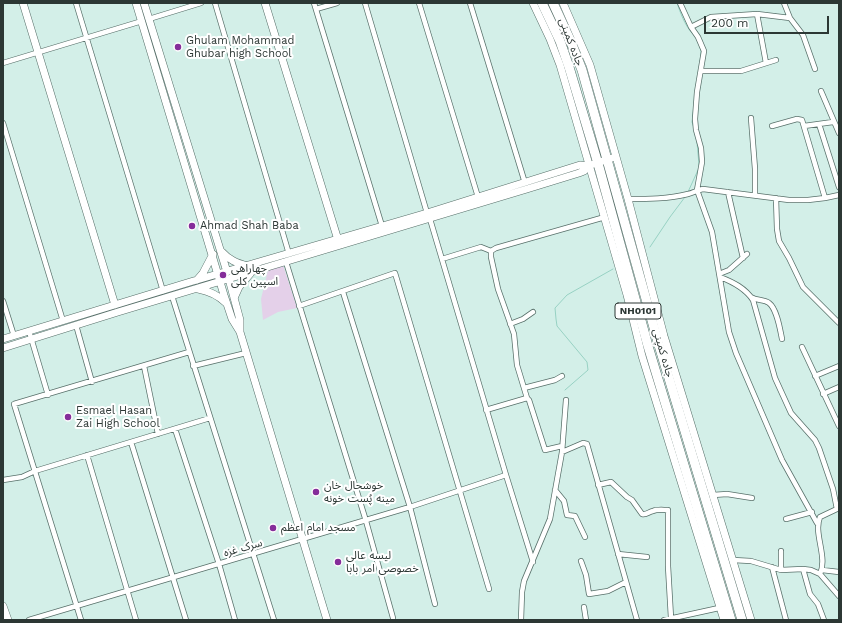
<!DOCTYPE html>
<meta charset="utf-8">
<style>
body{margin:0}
#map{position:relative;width:842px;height:623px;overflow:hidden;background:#d3efe8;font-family:"Work Sans",sans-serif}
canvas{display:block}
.frame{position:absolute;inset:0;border:4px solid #2c3734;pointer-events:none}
.scale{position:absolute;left:704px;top:16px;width:125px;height:18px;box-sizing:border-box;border:2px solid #2c3734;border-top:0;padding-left:5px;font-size:12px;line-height:14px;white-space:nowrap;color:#2c3734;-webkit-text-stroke:3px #fff;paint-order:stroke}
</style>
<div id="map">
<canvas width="842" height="623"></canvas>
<div class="frame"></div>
<div class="scale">200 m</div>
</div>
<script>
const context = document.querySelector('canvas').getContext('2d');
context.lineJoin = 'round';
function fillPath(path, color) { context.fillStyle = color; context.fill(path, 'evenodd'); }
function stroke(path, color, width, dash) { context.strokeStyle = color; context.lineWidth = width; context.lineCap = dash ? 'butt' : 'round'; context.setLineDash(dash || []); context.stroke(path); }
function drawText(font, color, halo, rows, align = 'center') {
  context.font = font + ' "Work Sans","Noto Sans Arabic",sans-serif'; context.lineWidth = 4; context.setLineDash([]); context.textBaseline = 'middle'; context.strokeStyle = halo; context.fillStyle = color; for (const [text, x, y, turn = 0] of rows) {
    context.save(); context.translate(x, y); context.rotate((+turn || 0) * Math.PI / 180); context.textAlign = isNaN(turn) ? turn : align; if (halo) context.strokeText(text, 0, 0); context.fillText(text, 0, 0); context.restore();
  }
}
fillPath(new Path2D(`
 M 283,265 L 297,308 L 278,312 L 263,320 L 261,299 L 268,270 Z`), '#e4d0e9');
stroke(new Path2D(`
 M 677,3 C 681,14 684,24 692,33
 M 699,44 L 701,51 L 700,64
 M 694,128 L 692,122 L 694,105
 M 697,142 L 699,165
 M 688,192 L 698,170
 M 650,247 L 670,217 L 685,197
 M 565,390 L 588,370 L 587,362 L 557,326 L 556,319 L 555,308 L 567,295 L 613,269`), '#97d1c3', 1);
const street = new Path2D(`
 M 76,3 L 163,291
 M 215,3 L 289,254
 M 314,3 L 382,226
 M 365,3 L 427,213
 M 419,3 L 478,197
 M 470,3 L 525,183
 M 680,3 L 691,27 L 698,37 L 704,51 L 697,92 L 695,119 L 696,130 L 701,148 L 702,162 L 697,190 L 712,232 L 729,332 L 736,353 L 782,460 L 817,523
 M 784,3 L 790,18
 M 316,9 L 337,3
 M 757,14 L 766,63
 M 149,19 L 201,3
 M 691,27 L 711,17 L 757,14 L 790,18 L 803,35 L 815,69
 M 3,63 L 142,21
 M 701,71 L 741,71 L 776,60
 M 821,91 L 839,133
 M 751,118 L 755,169 L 755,195
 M 3,123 L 63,321
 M 819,124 L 839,187
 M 772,126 L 797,119 L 802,120 L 825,198
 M 804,126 L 833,122
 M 728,192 L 743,258
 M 776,198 L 777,229 L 779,241 L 789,258 L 803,287 L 839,323
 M 628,199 C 648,199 668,199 688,194 C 693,193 697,190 703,189 L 789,200 L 808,200 L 825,198 L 839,195
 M 430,219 L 506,475 L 533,562
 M 491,251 L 491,257 L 498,289 L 514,334 L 517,365 L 527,398
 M 491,251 L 496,248 L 605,217
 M 442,259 L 481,247 L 491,251
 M 286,262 L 366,521 L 393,618
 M 719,274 L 729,270 L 747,254
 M 720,277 C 733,282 745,288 753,300 L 775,378 L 791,413 L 815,440 L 819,448 L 833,489 L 837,509
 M 343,292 L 410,507 L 435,604
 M 172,296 L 274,620
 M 751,297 C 757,301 764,299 769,303 C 777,309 780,329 782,339
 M 3,301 L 14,336
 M 299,306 L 395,273 L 489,589
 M 510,324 L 523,319 L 533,312
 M 76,325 L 92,382
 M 29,331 L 48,395
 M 802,347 L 839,426
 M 144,366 L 158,434
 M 193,366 L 246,353
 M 815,376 L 839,366
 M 524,388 L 555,380 L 562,376
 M 823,394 L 839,387
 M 486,410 L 527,398 L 529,400 L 545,450 L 562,446
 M 175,429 L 219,564 L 235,620
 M 131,442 L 186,620
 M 562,452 L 583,443 L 587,444 L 637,620
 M 87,455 L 136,620
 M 3,480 L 22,477 L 35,471 L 210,418
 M 598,485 L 611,482 L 627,497 L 632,500 L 642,514 C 647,515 648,512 653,511 C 657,509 663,510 668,510 L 668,566 L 671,618
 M 555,490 L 564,501 L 567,515 L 575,516 L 585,537
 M 713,495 L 727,494 L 752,498
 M 786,519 L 812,512
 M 781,551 L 781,570
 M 618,554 L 647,557
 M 733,560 L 751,561 L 781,570 L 803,569 L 811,570 L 820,574 L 839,596
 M 581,561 L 586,575 L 589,594 L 608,591 L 626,582
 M 772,567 L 786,620
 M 803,569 L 810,594 L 818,604 L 824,620
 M 822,570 L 839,572
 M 820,574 C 828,557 813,533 820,517 L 839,508
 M 584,607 L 586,620
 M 29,620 L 410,507 L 506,475
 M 81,620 L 14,404 L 189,352
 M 521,620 L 522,592 L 524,581 L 550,519 L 562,452 L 566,400
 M 664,620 L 719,608`);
const secondary = new Path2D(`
 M 23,3 L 115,305
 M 136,3 L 224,295 L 232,319 L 240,332 L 327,620
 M 144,3 L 227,272
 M 265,3 L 338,240
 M 533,3 L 550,39 L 560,65 L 627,295 L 642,356 L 724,620
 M 563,3 L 590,65 L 628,199 L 664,336 L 751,620
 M 222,252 C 229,260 237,263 247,266
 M 229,279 L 240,320 L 240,331
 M 197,280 L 203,273 L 213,254
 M 198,289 C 209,291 218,295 226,303
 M 234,298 L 239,287 L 250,274
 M 3,339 L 190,282 L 427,213 L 580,165 L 588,166
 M 3,348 L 118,312 L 527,189 L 579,173 L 584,171 L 588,166 L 612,158
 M 3,606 L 8,620`);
const highway = new Path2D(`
 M 542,3 L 560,41 L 569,67 L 599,167 L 648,346 L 731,620
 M 553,3 L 571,42 L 582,70 L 658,342 L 742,620`);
stroke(street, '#58706a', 6);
stroke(secondary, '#58706a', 8);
stroke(highway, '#58706a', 10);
stroke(street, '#fff', 4.5);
stroke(secondary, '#fff', 7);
stroke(highway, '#fff', 9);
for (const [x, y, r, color] of [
 [178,47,4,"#852d9a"],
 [192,226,4,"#852d9a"],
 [223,275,4,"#852d9a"],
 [68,417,4,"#852d9a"],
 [316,492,4,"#852d9a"],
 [273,528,4,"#852d9a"],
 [338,562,4,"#852d9a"]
]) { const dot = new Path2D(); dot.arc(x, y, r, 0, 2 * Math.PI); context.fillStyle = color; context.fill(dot); stroke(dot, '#fff', 1.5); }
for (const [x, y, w] of [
 [638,311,46]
]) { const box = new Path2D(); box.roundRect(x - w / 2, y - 8, w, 16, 3); context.fillStyle = '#fff'; context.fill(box); stroke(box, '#2c3734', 1); }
drawText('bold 10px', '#2c3734', null, [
 ["NH0101",638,311]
]);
drawText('11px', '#2c3734', '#fff', [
 ["Ghulam Mohammad",186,41],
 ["Ghubar high School",186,54],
 ["Ahmad Shah Baba",200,226],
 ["چهاراهی",231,269],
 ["اسپین کلی",231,282],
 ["Esmael Hasan",76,411],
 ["Zai High School",76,424],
 ["خوشحال خان",324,486],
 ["مینه پُست خونه",324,499],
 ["مسجد امام اعظم",281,528],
 ["لیسه عالی",346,556],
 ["خصوصی امر بابا",346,569]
], 'left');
drawText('11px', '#2c3734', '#fff', [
 ["جاده کمپنی",571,42,69],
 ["جاده کمپنی",663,353,74],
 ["سرک غزه",243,548,-16]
]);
</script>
